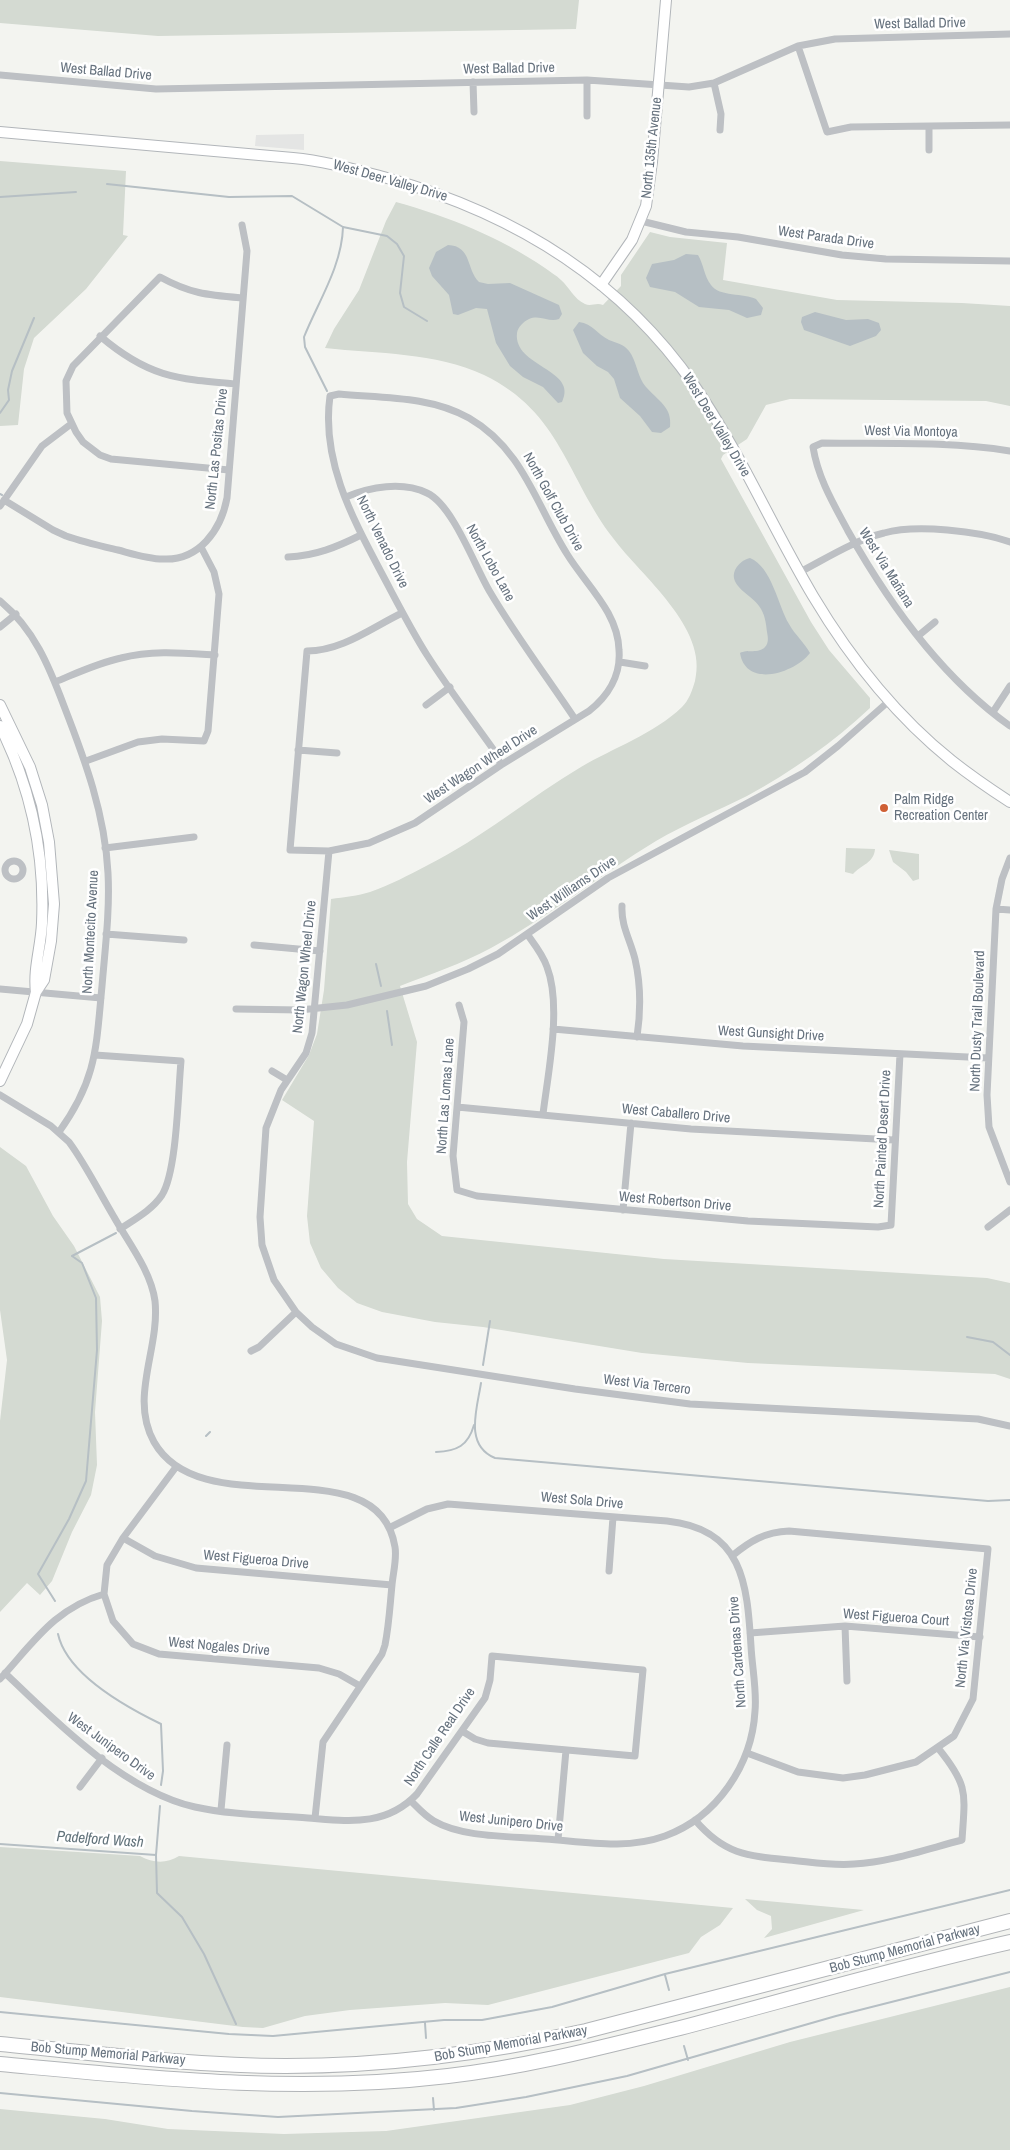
<!DOCTYPE html>
<meta charset="utf-8">
<style>
body{margin:0}
canvas{display:block;background:#f3f4f0}
</style>
<canvas width="1010" height="2150"></canvas>
<script>
const context = document.querySelector('canvas').getContext('2d');
context.lineJoin = 'round';
function fillPath(path, color) { context.fillStyle = color; context.fill(path, 'evenodd'); }
function stroke(path, color, width, dash) { context.strokeStyle = color; context.lineWidth = width; context.lineCap = dash ? 'butt' : 'round'; context.setLineDash(dash || []); context.stroke(path); }
function drawText(font, color, halo, rows, align = 'center') {
  context.font = font + ' "Archivo Narrow",sans-serif'; context.lineWidth = 5; context.setLineDash([]); context.textBaseline = 'middle'; context.strokeStyle = halo; context.fillStyle = color; for (const [text, x, y, turn = 0] of rows) {
    context.save(); context.translate(x, y); context.rotate((+turn || 0) * Math.PI / 180); context.textAlign = isNaN(turn) ? turn : align; if (halo) context.strokeText(text, 0, 0); context.fillText(text, 0, 0); context.restore();
  }
}
fillPath(new Path2D(`
 M 304,134 L 304,150 L 255,146 L 256,135 Z`), '#e4e5e4');
fillPath(new Path2D(`
 M 0,0 L 579,0 L 576,29 L 158,36 L 0,23 Z
 M 0,161 L 126,171 L 123,235 L 128,236 L 86,289 L 34,338 L 24,369 L 18,425 L 0,426 Z
 M 396,202 C 449,217 500,237 545,268 C 550,272 556,275 561,280 C 569,287 574,299 585,304 C 591,307 596,302 603,305 L 621,286 L 621,275 L 650,232 L 670,237 L 727,243 L 723,280 L 837,300 L 962,303 L 1010,306 L 1010,406 L 986,401 L 790,399 L 766,405 L 747,439 L 723,455 L 721,459 L 811,622 L 829,650 L 870,698 L 870,708 C 834,742 791,772 747,796 C 717,811 685,824 656,841 C 600,875 548,917 491,948 C 461,964 431,974 400,986 L 417,1042 L 407,1162 L 408,1204 L 417,1219 L 442,1236 L 664,1259 L 987,1278 L 1010,1283 L 1010,1379 L 995,1374 L 748,1363 L 642,1353 L 483,1327 L 435,1322 L 382,1312 L 357,1303 L 338,1288 L 321,1268 L 310,1243 L 307,1216 L 314,1121 L 282,1100 L 309,1055 L 317,1034 L 324,990 L 331,899 C 344,897 358,896 370,892 C 390,885 409,875 428,865 C 482,838 529,798 581,767 C 613,748 654,734 682,707 C 689,700 692,691 695,681 C 709,628 641,576 613,538 C 567,478 561,412 484,375 C 435,352 378,354 325,348 L 334,329 L 359,290 L 386,221 Z
 M 846,848 L 875,849 C 874,863 861,865 853,874 L 845,872 Z
 M 889,850 L 919,854 L 919,879 L 913,881 L 906,872 L 893,862 Z
 M 0,1147 L 26,1166 L 53,1216 L 74,1246 L 100,1297 L 102,1321 L 95,1412 L 97,1465 L 91,1495 L 72,1532 L 52,1581 L 40,1595 L 27,1583 L 0,1612 L 0,1421 L 7,1360 L 0,1310 Z
 M 0,1847 L 140,1856 C 153,1863 166,1864 179,1856 L 733,1908 L 720,1925 L 701,1937 L 689,1953 L 488,2005 L 445,2003 L 350,2010 L 305,2016 L 263,2028 L 243,2027 L 0,1997 Z
 M 745,1899 L 864,1910 L 764,1938 L 772,1929 L 771,1916 L 757,1910 Z
 M 1010,1987 L 1010,2150 L 0,2150 L 0,2109 L 105,2119 L 168,2129 L 284,2134 L 386,2131 L 570,2105 L 644,2086 L 790,2042 Z`), '#d4dad2');
fillPath(new Path2D(`
 M 448,245 C 472,246 466,269 479,282 L 488,284 L 510,283 L 559,305 L 562,314 L 559,319 C 549,323 540,314 529,319 C 523,322 518,327 517,333 C 513,367 579,369 562,402 L 558,403 L 543,387 L 523,377 L 510,366 L 496,343 L 487,309 L 476,308 L 458,315 L 453,314 L 449,295 L 432,276 L 429,268 L 436,252 Z
 M 686,254 L 698,255 C 704,265 704,276 711,285 C 719,297 744,293 756,299 L 763,308 L 761,315 L 747,318 L 729,310 L 699,307 L 675,292 L 650,287 L 646,278 L 652,264 L 674,260 Z
 M 815,312 L 846,320 L 868,319 L 879,323 L 881,330 L 876,336 L 850,346 L 804,330 L 801,322 L 802,317 Z
 M 579,322 C 593,324 597,334 609,340 C 616,343 624,344 629,351 C 636,360 637,373 643,383 C 654,399 673,405 670,427 L 661,433 L 652,432 L 640,416 L 620,398 L 614,379 L 608,372 L 597,366 L 583,353 L 573,330 Z
 M 750,558 C 772,567 778,606 789,624 C 795,635 804,642 810,653 C 795,673 746,689 740,653 C 747,649 759,654 765,647 C 769,643 768,637 767,632 C 766,623 765,614 759,606 C 752,595 728,586 735,570 C 739,563 743,560 750,558 Z`), '#b6bfc4');
stroke(new Path2D(`
 M 107,184 L 229,197 L 292,196 L 343,227 L 387,236 L 397,244 L 404,256 L 400,293 L 404,307 L 427,321
 M 0,197 L 76,192
 M 327,391 L 305,347 L 304,337 C 318,302 342,266 343,227
 M 0,413 L 9,400 L 8,390 L 12,371 L 34,318
 M 0,494 L 2,495
 M 376,964 L 381,986
 M 387,1011 L 392,1045
 M 72,1256 L 116,1233
 M 967,1337 L 993,1342 L 1010,1355
 M 483,1365 L 490,1321
 M 481,1383 C 477,1409 464,1445 495,1458 L 988,1501 L 1010,1500
 M 206,1436 L 210,1432
 M 436,1452 C 457,1451 468,1446 474,1425
 M 55,1601 L 38,1574 L 69,1519 L 86,1481 L 97,1350 L 96,1298 L 82,1263 L 72,1256
 M 58,1634 C 67,1675 126,1707 161,1724 L 163,1771 L 161,1785
 M 160,1806 L 156,1855 L 157,1893 L 182,1917 L 204,1954 L 236,2024
 M 0,1844 L 156,1855
 M 665,1975 L 669,1990
 M 0,2012 L 229,2034 L 273,2036 L 444,2020 L 482,2020 L 552,2007 L 665,1974 L 1010,1890
 M 425,2023 L 426,2038
 M 684,2046 L 688,2060
 M 0,2093 L 192,2111 L 278,2117 L 456,2108 L 526,2097 L 627,2076 L 836,2016 L 1010,1972
 M 433,2098 L 434,2110`), '#b6bfc4', 2);
const secondary = new Path2D(`
 M 0,132 L 293,158 C 325,161 356,170 387,178 C 512,213 619,277 694,385 C 740,452 772,527 813,596 C 850,658 896,716 952,761 C 971,776 990,789 1010,802
 M 601,285 L 632,240 L 646,206 L 652,162 L 666,0
 M 0,705 L 30,767 L 42,805 L 49,842 L 54,904 L 51,941 L 44,980 L 36,992 L 27,1024 L 0,1081
 M 0,726 C 31,788 45,854 42,923 C 41,947 33,969 36,992`);
const highway = new Path2D(`
 M 0,2044 C 95,2053 191,2066 286,2066 C 388,2066 487,2053 586,2031 L 1010,1921
 M 0,2064 C 151,2078 296,2094 448,2076 C 527,2067 603,2047 680,2028 C 790,1999 899,1967 1010,1942`);
stroke(secondary, '#b2b6ba', 12);
stroke(highway, '#b2b5b8', 16);
stroke(new Path2D(`
 M 798,46 L 827,132 L 851,127 L 1010,125
 M 0,75 L 156,89 L 587,80 L 689,87 L 714,83 L 798,46 L 835,39 L 1010,34
 M 473,82 L 474,112
 M 714,83 L 721,114 L 720,130
 M 587,116 L 587,80
 M 929,127 L 929,150
 M 641,221 L 686,232 L 738,237 L 842,255 L 886,259 L 1010,261
 M 100,336 C 148,377 176,379 236,384
 M 1010,451 C 948,441 884,444 822,443 L 813,447 C 818,478 833,503 848,531 C 889,604 941,677 1010,726
 M 229,470 L 111,459 L 100,455 L 83,442 L 76,432 L 67,413 L 66,381 L 73,366 L 160,277 C 191,294 208,295 243,298
 M 346,497 C 370,487 402,481 427,493 C 453,505 475,567 490,592 C 516,636 547,677 575,719
 M 4,500 L 53,530 L 66,536 C 83,542 101,546 118,550 C 133,554 148,559 163,559 C 199,561 221,530 227,498 L 247,251 L 242,225
 M 0,506 L 42,446 L 71,424
 M 288,557 C 315,556 337,547 361,535
 M 800,572 C 827,558 855,540 884,533 C 916,524 979,531 1010,542
 M 0,601 C 34,629 49,666 64,706 C 85,760 105,814 108,873 C 110,911 105,949 102,986 C 96,1048 97,1079 59,1132
 M 402,613 C 371,628 342,651 307,651 L 290,850 L 329,851 L 369,843 L 415,823 L 501,765 L 589,711 C 608,696 621,675 619,650 C 618,612 586,585 567,554 C 536,505 523,449 469,418 C 430,396 383,398 339,394 L 330,396 C 321,460 352,517 381,572 C 396,600 410,628 427,655 C 448,688 471,718 493,749 L 501,765
 M 0,627 L 16,614
 M 918,636 L 935,622
 M 620,662 L 645,666
 M 55,682 C 77,673 98,663 121,658 C 152,650 183,653 215,655
 M 426,705 L 450,687
 M 993,712 L 1010,686
 M 298,750 L 337,753
 M 86,761 L 138,742 L 162,739 L 204,741 L 208,731 L 219,594 L 214,572 L 201,547
 M 105,848 L 194,837
 M 329,851 L 312,1033 L 306,1053 L 281,1090 L 266,1128 L 260,1217 L 262,1245 L 274,1280 L 296,1312 L 312,1327 L 336,1344 L 377,1358 L 575,1389 L 690,1404 L 978,1419 L 1010,1426
 M 1010,858 L 1002,879 L 996,909 L 987,1095 L 989,1127 L 1010,1182
 M5 870a9 9 0 1 1 18 0a9 9 0 1 1-18 0Z
 M 622,906 C 621,926 630,939 635,959 C 641,985 641,1010 637,1037
 M 996,909 L 1010,910
 M 106,934 L 184,940
 M 527,934 C 535,945 543,955 547,967 C 562,1006 548,1073 543,1114
 M 254,945 L 320,951
 M 0,989 L 101,998
 M 459,1005 L 464,1022 L 453,1156 L 457,1190 L 477,1196 L 748,1221 L 878,1227 L 891,1225 L 900,1054
 M 236,1009 L 300,1010 L 347,1005 L 426,986 L 468,969 L 498,954 L 608,878 L 805,772 L 838,746 L 889,701
 M 553,1029 L 743,1046 L 988,1058
 M 95,1055 L 181,1061 C 178,1093 177,1171 162,1195 C 152,1210 135,1219 120,1229
 M 272,1071 L 287,1080
 M 0,1095 L 51,1126 L 69,1142 C 86,1165 99,1192 114,1217 C 128,1242 151,1271 155,1301 C 160,1349 129,1397 154,1442 C 203,1528 378,1443 395,1547 C 397,1559 393,1573 392,1585 C 390,1605 389,1625 385,1645 L 382,1654 L 323,1742 L 315,1818
 M 457,1107 L 691,1129 L 894,1140
 M 623,1210 L 631,1123
 M 988,1227 L 1010,1210
 M 251,1351 L 259,1347 L 296,1312
 M 176,1467 L 123,1538 L 107,1565 L 104,1594 L 113,1621 L 133,1644 L 159,1654 L 319,1668 L 339,1674 L 360,1686
 M 389,1528 L 427,1509 L 448,1504 L 667,1521 C 743,1529 747,1583 751,1646 C 752,1667 757,1690 755,1711 C 752,1765 717,1817 665,1836 C 626,1850 586,1842 545,1839 C 512,1836 463,1838 434,1821 C 425,1816 418,1808 411,1801
 M 123,1538 L 155,1556 L 196,1568 L 392,1585
 M 732,1556 C 750,1541 765,1532 789,1531 L 988,1549 L 973,1699 L 954,1736 L 916,1762 L 865,1775 L 843,1778 L 798,1772 L 747,1753
 M 609,1571 L 613,1517
 M 845,1626 L 847,1681
 M 750,1633 L 845,1626 L 980,1637
 M 5,1673 C 56,1722 124,1791 195,1807 C 231,1815 271,1815 308,1818 C 348,1821 386,1827 417,1794 L 485,1698 L 490,1680 L 492,1656 L 643,1670 L 635,1756 L 488,1743 L 475,1739 L 462,1731
 M 0,1679 C 33,1643 55,1608 104,1594
 M 80,1787 L 102,1758
 M 221,1810 L 227,1745
 M 695,1820 C 724,1854 746,1856 789,1860 C 811,1862 833,1866 854,1864 C 890,1862 927,1849 962,1840 C 965,1793 969,1786 938,1748
 M 558,1840 L 566,1750`), '#bdc0c4', 7);
stroke(secondary, '#fff', 10);
stroke(highway, '#fff', 14);
for (const [x, y, r, color] of [
 [884,808,5,"#cf6035"]
]) { const dot = new Path2D(); dot.arc(x, y, r, 0, 2 * Math.PI); context.fillStyle = color; context.fill(dot); stroke(dot, '#fff', 2); }
drawText('14px', '#66727e', '#fff', [
 ["West Ballad Drive",920,24,-1],
 ["West Ballad Drive",509,69,-1],
 ["West Ballad Drive",106,72,5],
 ["North 135th Avenue",652,148,-84],
 ["West Deer Valley Drive",390,181,16],
 ["West Parada Drive",826,238,8],
 ["West Deer Valley Drive",716,425,59],
 ["West Via Montoya",911,432,1],
 ["North Las Positas Drive",217,449,-84],
 ["North Golf Club Drive",553,502,61],
 ["North Venado Drive",382,542,64],
 ["North Lobo Lane",490,563,61],
 ["West Via Mañana",886,568,58],
 ["West Wagon Wheel Drive",481,765,-33],
 ["West Williams Drive",572,889,-34],
 ["North Montecito Avenue",91,932,-87],
 ["North Wagon Wheel Drive",305,967,-84],
 ["North Dusty Trail Boulevard",978,1021,-88],
 ["West Gunsight Drive",771,1034,3],
 ["North Las Lomas Lane",446,1096,-86],
 ["West Caballero Drive",676,1114,5],
 ["North Painted Desert Drive",883,1139,-87],
 ["West Robertson Drive",675,1202,5],
 ["West Via Tercero",647,1385,7],
 ["West Sola Drive",582,1501,5],
 ["West Figueroa Drive",256,1560,5],
 ["West Figueroa Court",896,1618,4],
 ["North Via Vistosa Drive",967,1628,-84],
 ["West Nogales Drive",219,1647,5],
 ["North Cardenas Drive",738,1652,-94],
 ["North Calle Real Drive",440,1737,-56],
 ["West Junipero Drive",111,1747,36],
 ["West Junipero Drive",511,1822,6],
 ["Bob Stump Memorial Parkway",905,1949,-15],
 ["Bob Stump Memorial Parkway",511,2044,-10],
 ["Bob Stump Memorial Parkway",108,2054,5]
]);
drawText('14px', '#66727e', '#fff', [
 ["Palm Ridge",894,800],
 ["Recreation Center",894,816]
], 'left');
drawText('italic 15px', '#62737b', '#fff', [
 ["Padelford Wash",100,1840,4]
]);
</script>
